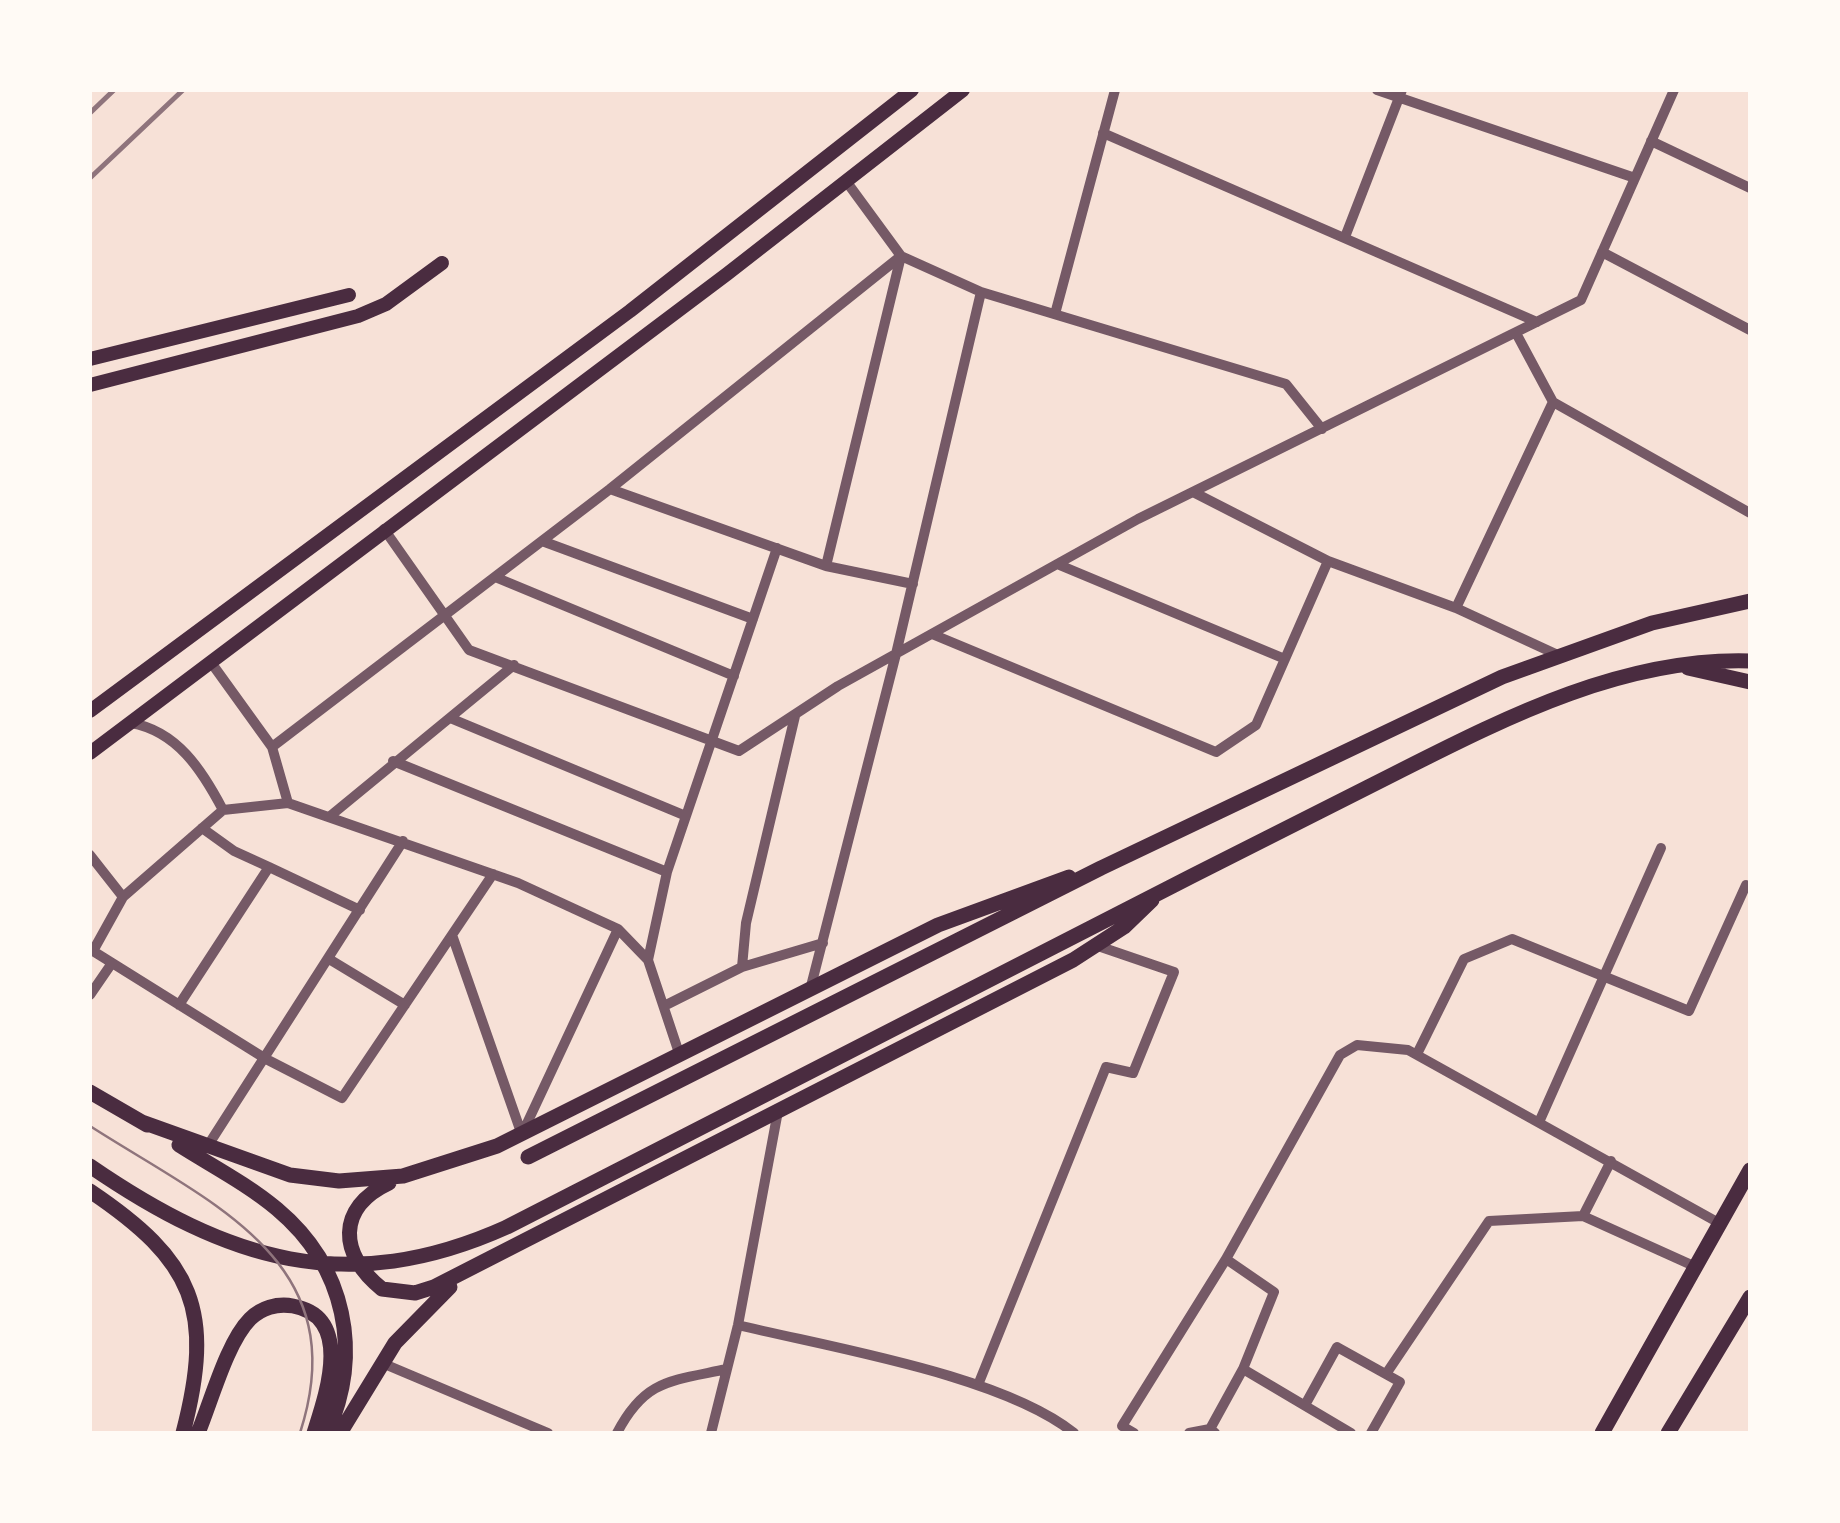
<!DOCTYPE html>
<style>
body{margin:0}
#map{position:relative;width:1840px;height:1523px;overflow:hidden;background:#f7e1d7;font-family:"Open Sans",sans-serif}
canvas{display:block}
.frame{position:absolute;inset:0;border:92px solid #fffaf5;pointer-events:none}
</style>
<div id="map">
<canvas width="1840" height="1523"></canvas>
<div class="frame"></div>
</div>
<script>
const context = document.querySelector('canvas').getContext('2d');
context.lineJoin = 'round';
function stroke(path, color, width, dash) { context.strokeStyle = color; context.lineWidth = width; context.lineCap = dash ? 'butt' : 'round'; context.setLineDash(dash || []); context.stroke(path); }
stroke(new Path2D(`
 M 1377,90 L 1635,178
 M 1103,133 L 1537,322
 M 1651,141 L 1750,188
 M 846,181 L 901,256 L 981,292 L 1286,384 L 1322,429
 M 1345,237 L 1402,90
 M 1602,252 L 1750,330
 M 1055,314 L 1115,90
 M 1516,333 L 1553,402 L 1750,513
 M 610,489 L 826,566
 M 1193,492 L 1328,561 L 1456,608 L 1560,656
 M 384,529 L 469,650 L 739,751 L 838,686 L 1138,519 L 1581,300 L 1674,90
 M 542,541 L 753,619
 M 1057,564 L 1285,659
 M 495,577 L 734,676
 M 1456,608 L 1553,402
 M 932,634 L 1216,752 L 1256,725 L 1328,561
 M 210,661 L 272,747
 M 795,716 L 746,923 L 742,967 L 823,943
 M 450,718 L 686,816
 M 131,723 C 177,731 202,770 223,810 L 288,803 L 518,883 L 618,929 L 648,960 L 680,1056
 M 393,761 L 667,872
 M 288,803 L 272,747 L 610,489 L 901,256 L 826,566 L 913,584
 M 329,817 L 514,665
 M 202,828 L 234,851 L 269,867
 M 90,855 L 123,897 L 93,951 L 266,1059 L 342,1098 L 493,874
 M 123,897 L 223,810
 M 452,935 L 522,1135
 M 329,959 L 405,1005
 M 648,960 L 667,872 L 777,548
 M 810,990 L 896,654 L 981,292
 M 90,995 L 112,963
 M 179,1005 L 269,867 L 360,910
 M 664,1006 L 742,967
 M 1417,1054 L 1464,959 L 1512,939 L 1689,1011 L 1746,885 L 1750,887
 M 1540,1120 L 1661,848
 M 522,1134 L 618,929
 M 207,1147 L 403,841
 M 1583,1216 L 1611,1161
 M 738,1325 C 832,1348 1001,1375 1074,1433
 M 382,1363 L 548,1433
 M 1243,1369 L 1274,1292 L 1226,1259 L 1340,1055 L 1357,1045 L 1408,1050 L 1719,1223
 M 1386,1374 L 1489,1221 L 1583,1216 L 1696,1267
 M 978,1385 L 1106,1067 L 1133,1073 L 1174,972 L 1098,946
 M 1305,1405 L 1337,1347 L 1400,1382 L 1371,1433
 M 617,1433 C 645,1379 671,1381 727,1369
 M 711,1433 L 738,1325 L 778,1111
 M 1134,1433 L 1122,1426 L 1226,1259
 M 1189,1433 L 1210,1429
 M 1215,1433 L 1210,1429 L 1243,1369 L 1351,1433`), '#755966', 10);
stroke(new Path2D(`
 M 90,359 L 349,295
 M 90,385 L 358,316 L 386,304 L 442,263
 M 90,711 L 630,311 L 912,90
 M 90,753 L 727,274 L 963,90`), '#4a2c40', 14);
stroke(new Path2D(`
 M 1688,668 L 1750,682
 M 90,1092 L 147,1125
 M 142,1122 L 290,1175 L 339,1181 L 403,1176 L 497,1146 L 938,925 L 1069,877
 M 179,1145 C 212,1166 247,1184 277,1209 C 346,1267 363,1353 327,1433
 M 528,1157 L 1101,868 L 1502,677 L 1652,623 L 1750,601
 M 90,1166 C 227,1260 347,1299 507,1227 C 735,1109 963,991 1192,876 C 1259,842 1327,808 1394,774 C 1505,718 1623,657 1750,661
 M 389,1183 C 336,1208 339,1255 382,1289 L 415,1293 L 434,1287 L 1073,960 L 1124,927 L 1152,900
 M 90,1191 C 194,1261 215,1310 183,1433
 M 198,1433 C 211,1402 227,1342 250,1319 C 261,1308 277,1303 293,1306 C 354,1317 326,1395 314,1433
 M 340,1433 L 395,1343 L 450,1287
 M 1602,1433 L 1750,1170
 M 1668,1433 L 1750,1297`), '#4a2c40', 15);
stroke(new Path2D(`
 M 90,1126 C 211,1204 356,1260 300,1433`), '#8f747c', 2.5);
stroke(new Path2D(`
 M 90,113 L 114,90
 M 90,178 L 183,90`), '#8f747c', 5);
</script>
